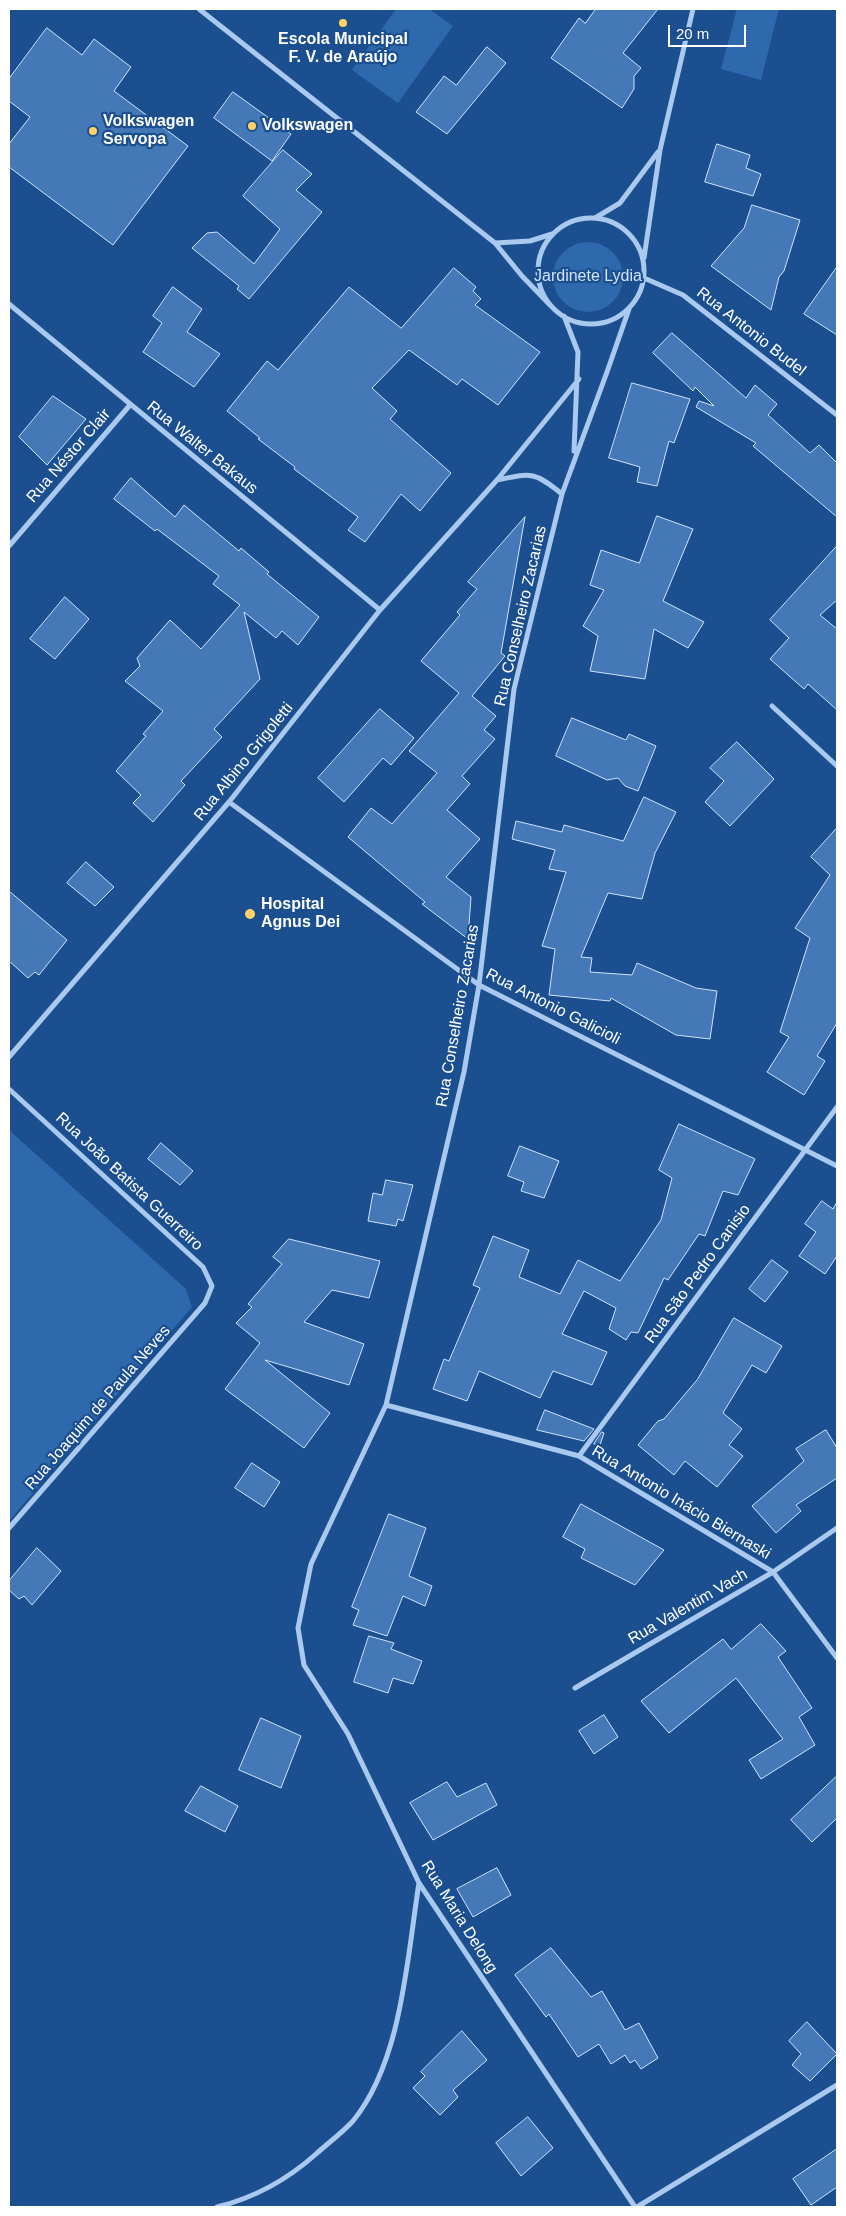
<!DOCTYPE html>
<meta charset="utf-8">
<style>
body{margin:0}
#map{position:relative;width:846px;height:2216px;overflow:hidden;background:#1b4f8f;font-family:Arial,sans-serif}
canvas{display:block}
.frame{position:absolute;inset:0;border:10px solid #fff;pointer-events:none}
.scale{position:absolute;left:668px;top:25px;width:78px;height:22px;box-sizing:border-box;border:2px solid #fff;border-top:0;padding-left:6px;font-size:15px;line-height:18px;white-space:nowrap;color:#fff;-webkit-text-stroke:4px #1b4f8f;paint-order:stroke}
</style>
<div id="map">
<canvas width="846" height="2216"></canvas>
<div class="frame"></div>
<div class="scale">20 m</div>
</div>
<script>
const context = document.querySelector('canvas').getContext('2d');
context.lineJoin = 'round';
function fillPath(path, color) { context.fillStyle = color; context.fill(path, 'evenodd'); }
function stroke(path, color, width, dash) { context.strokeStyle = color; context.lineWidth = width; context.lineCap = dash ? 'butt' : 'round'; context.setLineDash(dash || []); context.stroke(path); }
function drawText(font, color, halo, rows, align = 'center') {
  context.font = font + ' Arial,sans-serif'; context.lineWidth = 4.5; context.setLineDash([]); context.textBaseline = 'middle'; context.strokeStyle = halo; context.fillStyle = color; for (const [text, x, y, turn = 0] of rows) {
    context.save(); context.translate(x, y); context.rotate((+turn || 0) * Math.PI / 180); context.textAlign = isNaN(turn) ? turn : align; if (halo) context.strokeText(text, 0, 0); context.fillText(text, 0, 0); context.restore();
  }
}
fillPath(new Path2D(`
 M 396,9 L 429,9 L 453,26 L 398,103 L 352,70 Z
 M 737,9 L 779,9 L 761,80 L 721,69 Z
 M553 277a35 35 0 1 1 70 0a35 35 0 1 1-70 0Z
 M 9,1130 L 186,1289 L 192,1307 L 9,1521 Z`), '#2e69ad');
const building = new Path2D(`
 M 596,9 L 658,9 L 623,53 L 641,68 L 634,76 L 634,89 L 622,108 L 551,58 L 579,18 L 585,23 Z
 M 47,28 L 82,55 L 94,39 L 131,67 L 114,91 L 188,146 L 113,245 L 9,167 L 9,144 L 30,117 L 9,101 L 9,79 Z
 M 487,47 L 506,63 L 447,134 L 416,112 L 444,76 L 456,85 Z
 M 233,92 L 291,134 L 272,161 L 214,118 Z
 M 717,144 L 750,155 L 746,168 L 761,174 L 753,196 L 705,182 Z
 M 283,150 L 312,174 L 296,190 L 322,212 L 249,299 L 237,289 L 239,286 L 192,248 L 207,233 L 217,232 L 254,264 L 280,229 L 243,196 Z
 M 752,205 L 800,220 L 784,271 L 779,277 L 771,310 L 711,266 L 744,228 Z
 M 837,267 L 837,335 L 804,314 Z
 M 454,268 L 476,287 L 473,291 L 481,299 L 475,305 L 540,352 L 498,405 L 462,379 L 457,385 L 409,350 L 372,388 L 397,411 L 390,419 L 451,473 L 420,511 L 401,494 L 365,542 L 348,530 L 358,517 L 294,469 L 295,467 L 258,439 L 260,438 L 227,411 L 267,361 L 278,370 L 349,287 L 401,328 Z
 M 173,287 L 202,309 L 187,332 L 220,354 L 194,387 L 143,352 L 162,323 L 153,316 Z
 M 672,333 L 746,398 L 755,385 L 777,404 L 768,415 L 810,453 L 819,445 L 837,463 L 837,517 L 753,446 L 756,443 L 696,407 L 699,401 L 714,406 L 695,387 L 693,391 L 653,353 Z
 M 632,383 L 690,399 L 674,443 L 669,441 L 657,486 L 637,482 L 640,467 L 609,458 Z
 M 53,396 L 86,419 L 47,465 L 19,437 Z
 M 131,478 L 175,517 L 184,505 L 239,551 L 241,548 L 269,572 L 267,574 L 319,617 L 298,645 L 282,631 L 276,638 L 244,612 L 260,679 L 214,729 L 222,737 L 181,781 L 185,785 L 153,822 L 133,803 L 141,795 L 116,771 L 146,736 L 143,734 L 163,711 L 125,681 L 140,666 L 137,658 L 170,620 L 201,649 L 240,605 L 213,584 L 219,576 L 157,529 L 155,531 L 114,499 Z
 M 657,516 L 693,529 L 663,601 L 704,622 L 688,648 L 654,629 L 645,679 L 590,671 L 598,636 L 583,626 L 604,590 L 590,585 L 601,550 L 639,563 Z
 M 525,517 L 501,653 L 505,656 L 472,696 L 496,716 L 484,730 L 495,739 L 462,776 L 470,784 L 447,810 L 480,839 L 446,877 L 471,897 L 468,939 L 422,904 L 425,902 L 348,837 L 371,808 L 392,824 L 437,773 L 409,751 L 459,693 L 421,661 L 460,615 L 457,612 L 477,589 L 468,582 Z
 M 837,546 L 837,600 L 820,615 L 837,629 L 837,710 L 808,684 L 804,689 L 770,659 L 789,638 L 770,620 Z
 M 65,597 L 89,619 L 55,659 L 30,639 Z
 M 380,709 L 414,738 L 391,765 L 383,758 L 344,802 L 318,778 Z
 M 572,718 L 626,740 L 629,734 L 656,746 L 638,791 L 625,786 L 618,778 L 607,780 L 556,756 Z
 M 737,742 L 774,779 L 730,826 L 705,802 L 724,781 L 710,768 Z
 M 644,797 L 676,812 L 655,853 L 642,899 L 608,893 L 581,957 L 592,958 L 590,972 L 632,975 L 637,963 L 696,988 L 717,991 L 710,1039 L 676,1035 L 611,998 L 610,1001 L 549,995 L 555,949 L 542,946 L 566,872 L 549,869 L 555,850 L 512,839 L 516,821 L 562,832 L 564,825 L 623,841 Z
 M 837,828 L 837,1023 L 817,1056 L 825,1061 L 804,1095 L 767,1072 L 789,1037 L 780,1032 L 810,938 L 795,928 L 830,875 L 811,857 Z
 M 86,862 L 114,887 L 95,906 L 67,883 Z
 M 9,891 L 67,940 L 39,975 L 35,972 L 28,978 L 9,961 Z
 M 679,1124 L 755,1159 L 738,1195 L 723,1191 L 705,1236 L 699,1234 L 668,1280 L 664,1278 L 638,1333 L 631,1332 L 626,1340 L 609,1329 L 616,1308 L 584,1291 L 562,1334 L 607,1352 L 592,1385 L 553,1371 L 540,1398 L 479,1371 L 467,1401 L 433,1389 L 444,1359 L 449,1361 L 480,1288 L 473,1285 L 493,1236 L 529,1250 L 519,1277 L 560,1294 L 578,1260 L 620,1281 L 661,1220 L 672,1178 L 659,1170 Z
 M 161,1143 L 193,1171 L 180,1185 L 148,1159 Z
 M 520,1146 L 559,1161 L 544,1198 L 521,1191 L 524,1182 L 508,1176 Z
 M 386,1180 L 413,1185 L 403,1221 L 398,1219 L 396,1226 L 368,1221 L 373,1193 L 382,1195 Z
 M 822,1201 L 833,1209 L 837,1202 L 837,1256 L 825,1274 L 799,1256 L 816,1232 L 805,1224 Z
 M 289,1239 L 380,1261 L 369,1298 L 332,1290 L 304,1322 L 364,1344 L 349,1385 L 265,1360 L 330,1413 L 304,1448 L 225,1389 L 260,1343 L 236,1323 L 252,1307 L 248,1304 L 282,1264 L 273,1257 Z
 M 772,1260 L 788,1272 L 765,1302 L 749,1289 Z
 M 734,1318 L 782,1346 L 766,1373 L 752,1365 L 723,1413 L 742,1429 L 729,1445 L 743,1456 L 717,1487 L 685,1461 L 674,1475 L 638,1445 L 658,1421 L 664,1419 L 697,1380 Z
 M 545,1410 L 594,1429 L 584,1441 L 537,1430 Z
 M 826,1430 L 837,1448 L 837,1478 L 796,1505 L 801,1511 L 776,1533 L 752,1506 L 804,1461 L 796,1449 Z
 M 602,1432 L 604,1433 L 600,1445 L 594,1444 Z
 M 252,1463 L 280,1482 L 264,1507 L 235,1488 Z
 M 581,1504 L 664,1550 L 635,1585 L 581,1558 L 585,1549 L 563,1537 Z
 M 389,1514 L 426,1528 L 409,1576 L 432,1586 L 425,1606 L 403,1596 L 387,1636 L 353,1625 L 359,1610 L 352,1607 Z
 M 37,1548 L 61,1571 L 32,1605 L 24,1596 L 19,1599 L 9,1590 L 9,1581 Z
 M 761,1624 L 786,1651 L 778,1657 L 812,1708 L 799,1717 L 815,1745 L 761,1779 L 749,1760 L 783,1739 L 736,1678 L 669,1733 L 641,1701 L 723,1639 L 731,1649 Z
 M 369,1636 L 394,1643 L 391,1649 L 422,1661 L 413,1684 L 393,1678 L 388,1693 L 354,1682 Z
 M 604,1715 L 618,1737 L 594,1754 L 579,1731 Z
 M 261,1718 L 301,1736 L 281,1788 L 239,1770 Z
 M 837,1776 L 837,1818 L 812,1842 L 791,1820 Z
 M 447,1782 L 457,1797 L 486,1783 L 497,1805 L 433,1840 L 410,1803 Z
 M 201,1786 L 238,1806 L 225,1832 L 185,1811 Z
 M 497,1868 L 511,1895 L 473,1917 L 457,1889 Z
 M 551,1948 L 591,1997 L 602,1991 L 625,2030 L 639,2023 L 658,2058 L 641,2069 L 635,2060 L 630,2063 L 625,2055 L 611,2064 L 599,2044 L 578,2057 L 549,2014 L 546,2017 L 515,1975 Z
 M 807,2022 L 837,2054 L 810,2081 L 792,2065 L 801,2054 L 789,2041 Z
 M 462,2031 L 487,2060 L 453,2090 L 458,2097 L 440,2115 L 413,2088 L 425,2076 L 421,2072 Z
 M 528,2117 L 553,2148 L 521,2176 L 496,2143 Z
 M 837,2149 L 837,2187 L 811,2205 L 793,2179 Z`);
fillPath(building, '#4478b7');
stroke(building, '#cfe3fa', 1);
stroke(new Path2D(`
 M 199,9 L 495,243 L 522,276 L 550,305
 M 595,218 L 620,203 L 658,152
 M538 271a53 53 0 1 1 106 0a53 53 0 1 1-106 0Z
 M 495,243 L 530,241 L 552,234
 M 644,258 L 660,150 L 693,9
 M 644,278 L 683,295 L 837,415
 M 9,304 L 380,610
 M 629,309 L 607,372 L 562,494 L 514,689 L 479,985 L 464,1072 L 386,1405 L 311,1564 L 298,1628 L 304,1665 L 348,1734 L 419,1883 L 635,2207
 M 564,316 L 578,352 L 574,451
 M 497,480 C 531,473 534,471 562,494
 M 9,546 L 130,405
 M 772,706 L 837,766
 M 229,802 L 479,985 L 837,1166
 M 9,1057 L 229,802 L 380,610 L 497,480 L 579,379
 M 9,1089 L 203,1267 L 212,1286 L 205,1303 L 9,1528
 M 386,1405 L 579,1456 L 773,1572 L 837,1658
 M 579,1456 L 837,1107
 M 575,1688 L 773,1572 L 837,1528
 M 217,2207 C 254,2198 288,2179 316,2154 C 328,2143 342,2133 353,2121 C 402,2061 407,1958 419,1883
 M 637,2207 L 837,2085`), '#a9c9ee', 5);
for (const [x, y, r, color] of [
 [343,23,5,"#ffd166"],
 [252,126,5,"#ffd166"],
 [93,131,5,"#ffd166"],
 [250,914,6,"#ffd166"]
]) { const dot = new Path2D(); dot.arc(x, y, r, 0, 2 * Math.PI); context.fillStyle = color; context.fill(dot); stroke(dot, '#1b4f8f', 2); }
drawText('bold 16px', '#fff', '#1b4f8f', [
 ["Escola Municipal",343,40,"center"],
 ["F. V. de Araújo",343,58,"center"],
 ["Volkswagen",103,122],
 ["Servopa",103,140],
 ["Volkswagen",262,126],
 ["Hospital",261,905],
 ["Agnus Dei",261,923]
], 'left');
drawText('16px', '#cfe3fa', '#1b4f8f', [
 ["Jardinete Lydia",588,277]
]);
drawText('16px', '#fff', '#1b4f8f', [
 ["Rua Antonio Budel",751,332,38],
 ["Rua Walter Bakaus",202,448,39],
 ["Rua Néstor Clair",69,456,-49],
 ["Rua Conselheiro Zacarias",521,616,-77],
 ["Rua Albino Grigoletti",244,762,-51],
 ["Rua Antonio Galicioli",553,1007,27],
 ["Rua Conselheiro Zacarias",458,1016,-80],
 ["Rua João Batista Guerreiro",129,1182,43],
 ["Rua São Pedro Canisio",698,1274,-54],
 ["Rua Joaquim de Paula Neves",98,1408,-49],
 ["Rua Antonio Inácio Biernaski",681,1503,31],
 ["Rua Valentim Vach",688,1607,-30],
 ["Rua Maria Delong",459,1917,58]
]);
</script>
